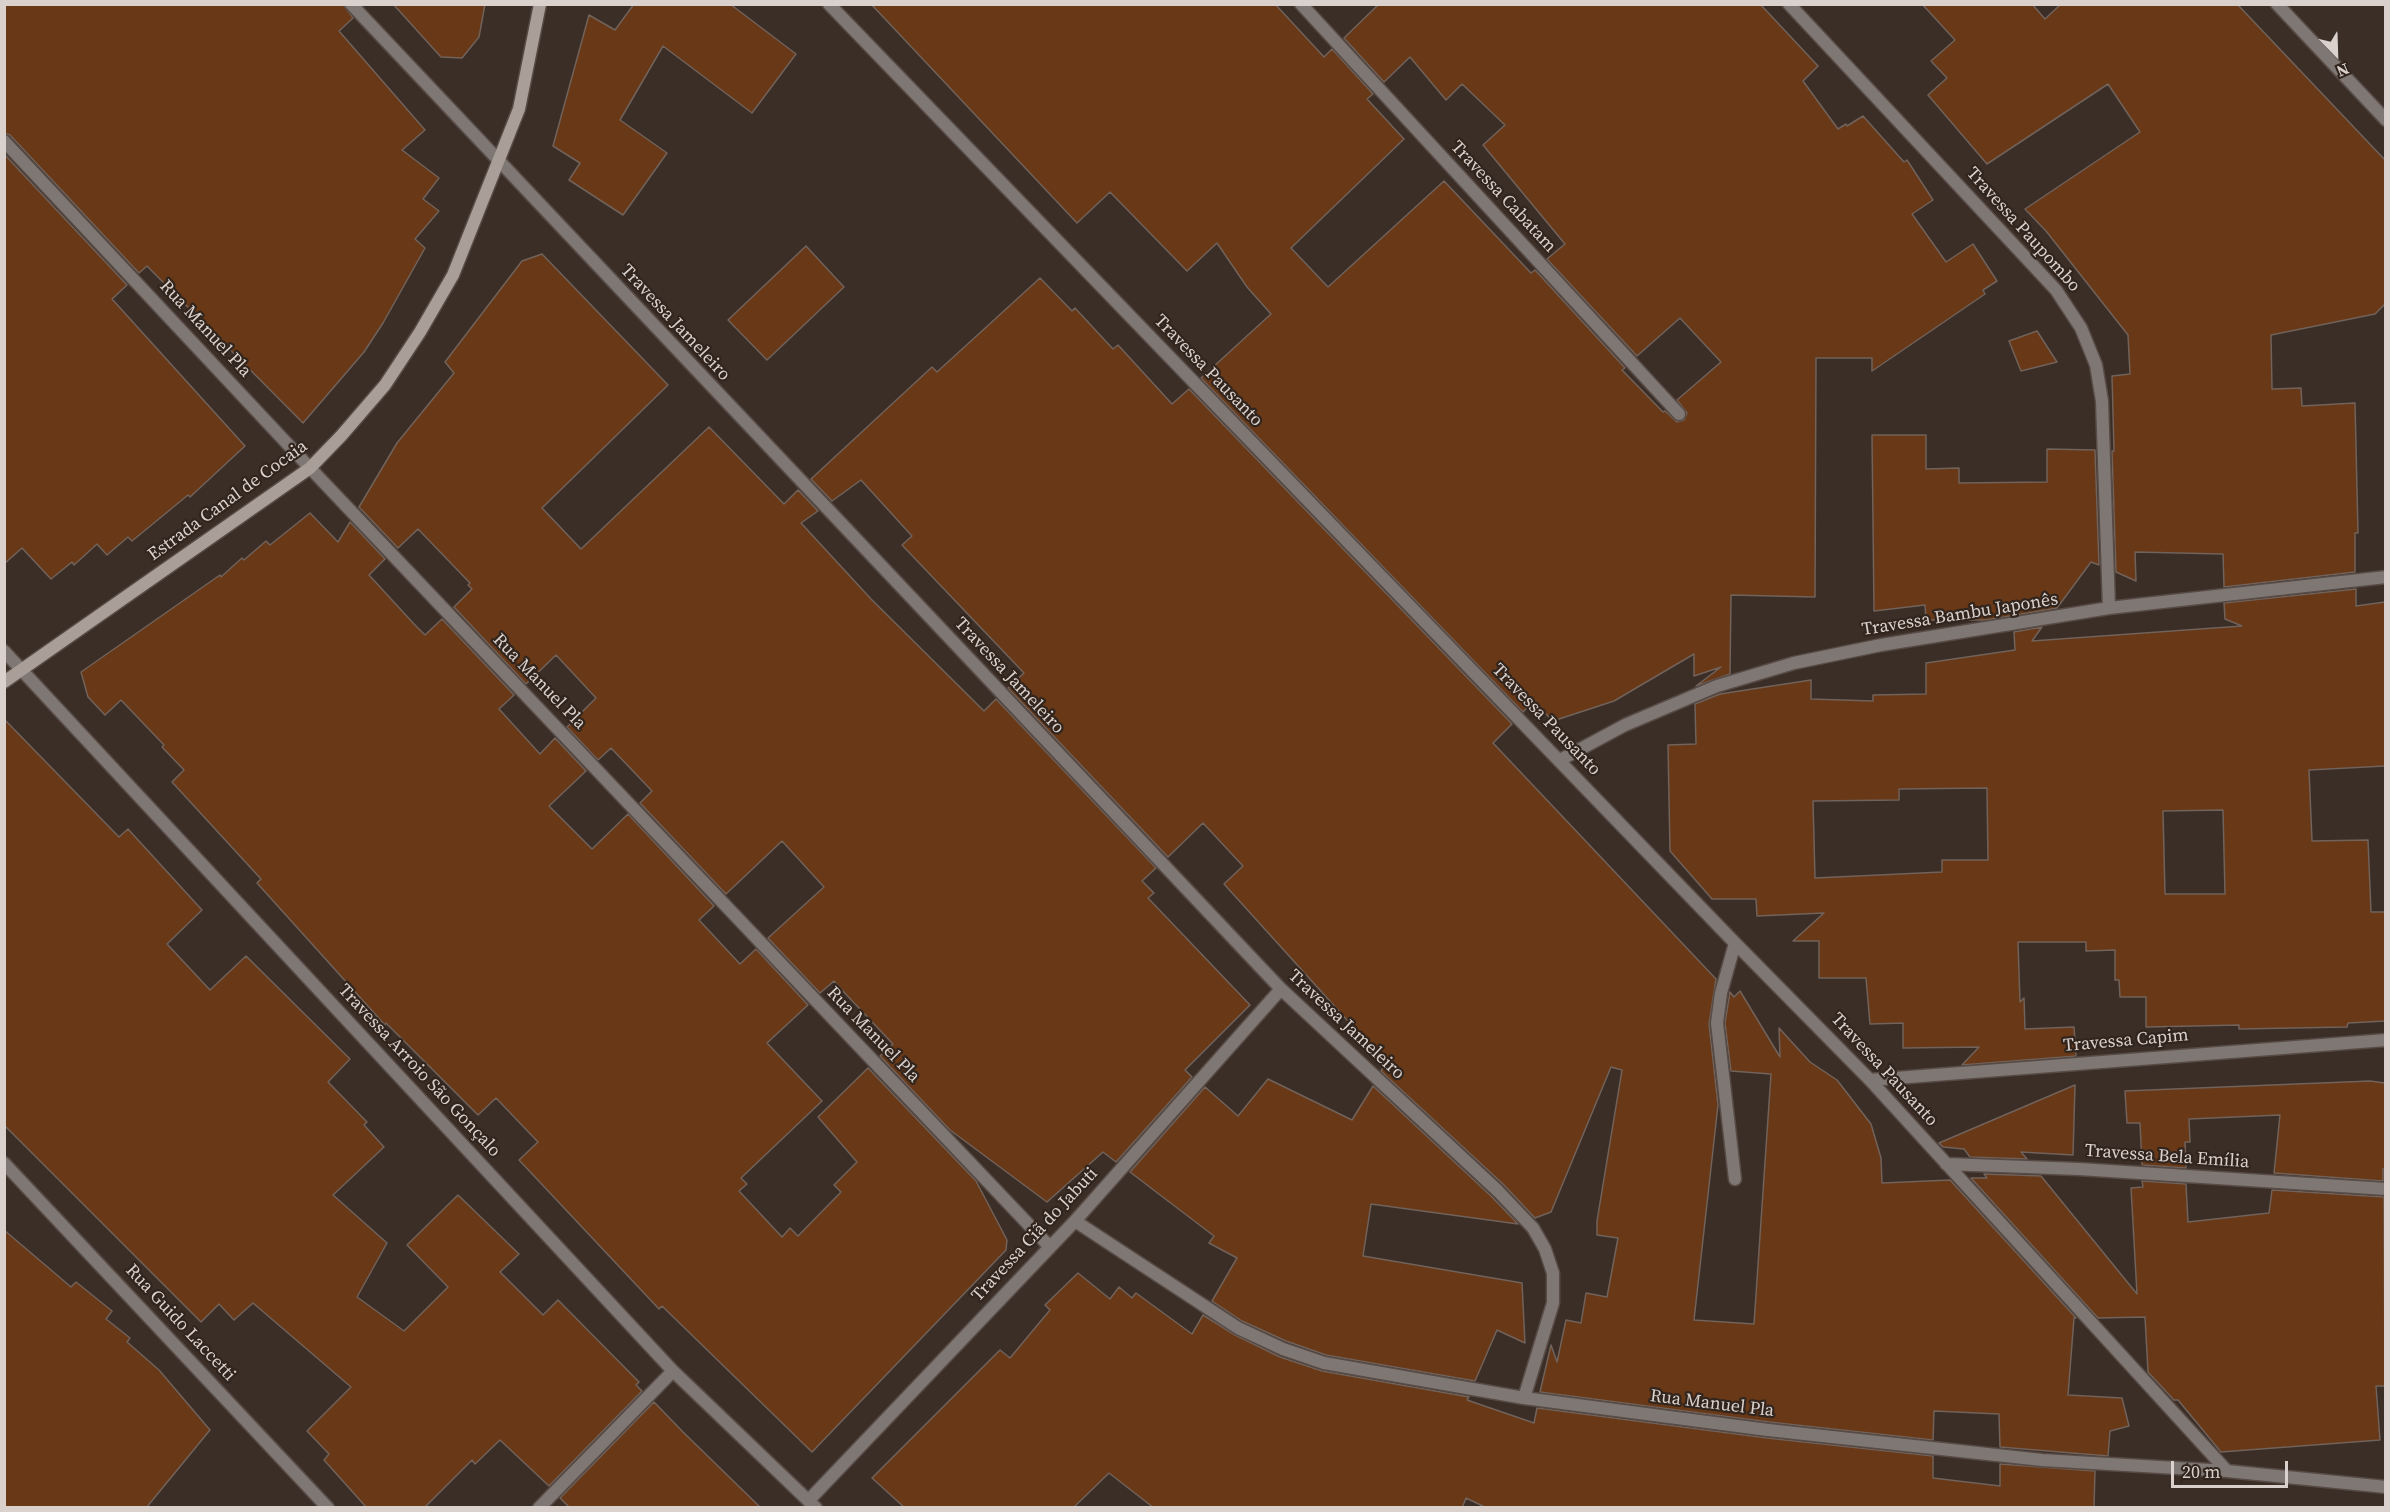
<!DOCTYPE html>
<meta charset="utf-8">
<style>
body{margin:0}
#map{position:relative;width:2390px;height:1512px;overflow:hidden;background:#3b2e27;font-family:"Source Serif 4",serif}
canvas{display:block}
.frame{position:absolute;inset:0;border:6px solid #dad1cd;pointer-events:none}
.north{position:absolute;left:2306px;top:24px;width:60px;height:60px;-webkit-text-stroke:4px #31251d;paint-order:stroke;rotate:157deg;font-size:16px;font-weight:700;line-height:24px;text-align:center;color:#dad1cd}
.north::after{content:'';display:block;margin:auto;width:21px;height:27px;background:#dad1cd;clip-path:polygon(50% 0,100% 100%,50% 72%,0 100%)}
.scale{position:absolute;left:2171px;top:1461px;width:117px;height:27px;box-sizing:border-box;border:3px solid #dad1cd;border-top:0;padding-left:8px;font-size:18px;line-height:21px;white-space:nowrap;color:#dad1cd;-webkit-text-stroke:4px #31251d;paint-order:stroke}
</style>
<div id="map">
<canvas width="2390" height="1512"></canvas>
<div class="frame"></div>
<div class="north">N</div>
<div class="scale">20 m</div>
</div>
<script>
const context = document.querySelector('canvas').getContext('2d');
context.lineJoin = 'round';
function fillPath(path, color) { context.fillStyle = color; context.fill(path, 'evenodd'); }
function stroke(path, color, width, dash) { context.strokeStyle = color; context.lineWidth = width; context.lineCap = dash ? 'butt' : 'round'; context.setLineDash(dash || []); context.stroke(path); }
function drawText(font, color, halo, rows, align = 'center') {
  context.font = font + ' "Source Serif 4",serif'; context.lineWidth = 4.5; context.setLineDash([]); context.textBaseline = 'middle'; context.strokeStyle = halo; context.fillStyle = color; for (const [text, x, y, turn = 0] of rows) {
    context.save(); context.translate(x, y); context.rotate((+turn || 0) * Math.PI / 180); context.textAlign = isNaN(turn) ? turn : align; if (halo) context.strokeText(text, 0, 0); context.fillText(text, 0, 0); context.restore();
  }
}
const building = new Path2D(`
 M 4,4 L 343,4 L 353,18 L 339,31 L 425,130 L 402,150 L 439,178 L 423,199 L 439,211 L 415,239 L 425,248 L 383,323 L 364,352 L 303,423 L 147,266 L 139,273 L 10,135 L 4,133 Z
 M 393,4 L 485,4 L 479,37 L 462,58 L 441,57 Z
 M 634,4 L 730,4 L 796,54 L 752,113 L 663,46 L 620,120 L 667,153 L 623,215 L 569,180 L 580,163 L 553,146 L 589,15 L 615,30 Z
 M 871,4 L 1275,4 L 1324,57 L 1332,49 L 1373,94 L 1367,99 L 1404,139 L 1291,248 L 1328,287 L 1444,181 L 1531,273 L 1535,270 L 1625,368 L 1622,370 L 1663,412 L 1665,411 L 1677,422 L 1684,420 L 1687,413 L 1677,400 L 1721,362 L 1680,318 L 1637,356 L 1547,259 L 1565,244 L 1483,145 L 1505,125 L 1462,84 L 1446,100 L 1410,57 L 1384,82 L 1344,38 L 1379,4 L 1760,4 L 1818,66 L 1803,81 L 1838,129 L 1846,124 L 1847,126 L 1863,116 L 1904,162 L 1907,160 L 1933,200 L 1912,214 L 1946,262 L 1973,244 L 1997,281 L 1983,290 L 1985,294 L 1872,371 L 1872,358 L 1816,358 L 1815,597 L 1731,595 L 1730,674 L 1696,686 L 1721,667 L 1694,676 L 1694,654 L 1614,701 L 1553,721 L 1533,701 L 1523,712 L 1201,378 L 1271,314 L 1247,287 L 1217,243 L 1187,271 L 1110,192 L 1077,223 Z
 M 1922,4 L 2032,4 L 2045,19 L 2061,4 L 2237,4 L 2385,160 L 2385,304 L 2375,314 L 2271,335 L 2272,389 L 2301,388 L 2302,406 L 2355,403 L 2358,533 L 2355,533 L 2355,572 L 2224,587 L 2223,554 L 2135,552 L 2136,581 L 2116,572 L 2112,451 L 2114,451 L 2112,376 L 2130,374 L 2128,335 L 2046,231 L 2025,209 L 2140,132 L 2108,84 L 1987,164 L 1928,95 L 1947,78 L 1931,61 L 1955,40 Z
 M 4,154 L 127,285 L 112,299 L 245,446 L 190,497 L 188,495 L 132,541 L 128,537 L 107,555 L 97,544 L 74,565 L 72,562 L 51,579 L 22,548 L 4,564 Z
 M 806,246 L 844,287 L 767,360 L 728,320 Z
 M 542,254 L 668,385 L 542,508 L 581,549 L 709,427 L 784,504 L 798,490 L 818,511 L 801,523 L 871,599 L 984,711 L 996,699 L 1156,868 L 1142,881 L 1154,893 L 1148,898 L 1250,1005 L 1185,1070 L 1192,1077 L 1116,1162 L 1103,1152 L 1047,1202 L 950,1130 L 880,1056 L 893,1044 L 842,990 L 834,981 L 820,993 L 768,938 L 824,887 L 782,841 L 726,894 L 640,803 L 652,791 L 611,748 L 598,760 L 567,727 L 596,698 L 556,655 L 526,684 L 454,607 L 472,589 L 468,585 L 470,583 L 418,529 L 398,548 L 359,507 L 397,443 L 454,373 L 445,362 L 522,261 Z
 M 1040,278 L 1072,311 L 1075,308 L 1113,349 L 1118,345 L 1172,404 L 1189,389 L 1512,724 L 1493,743 L 1716,979 L 1709,1024 L 1718,1105 L 1694,1320 L 1754,1324 L 1771,1074 L 1731,1071 L 1725,1023 L 1730,992 L 1734,997 L 1740,991 L 1780,1057 L 1779,1028 L 1810,1062 L 1837,1080 L 1871,1124 L 1881,1158 L 1882,1183 L 1950,1180 L 2076,1318 L 2074,1318 L 2068,1395 L 2122,1398 L 2129,1426 L 2110,1431 L 2108,1456 L 2000,1447 L 1999,1414 L 1934,1411 L 1933,1440 L 1769,1422 L 1540,1392 L 1551,1345 L 1557,1362 L 1566,1320 L 1581,1323 L 1586,1293 L 1607,1297 L 1618,1238 L 1597,1235 L 1597,1221 L 1622,1070 L 1611,1067 L 1551,1212 L 1535,1218 L 1504,1185 L 1381,1071 L 1386,1063 L 1224,884 L 1243,866 L 1203,823 L 1168,857 L 1008,688 L 1024,673 L 902,545 L 912,536 L 861,480 L 832,501 L 811,479 L 932,367 L 937,372 Z
 M 2037,331 L 2057,362 L 2021,371 L 2009,341 Z
 M 1872,435 L 1926,435 L 1926,469 L 1959,468 L 1959,483 L 2047,482 L 2047,449 L 2095,450 L 2099,565 L 2091,562 L 2057,608 L 1986,620 L 1926,620 L 1925,605 L 1874,611 Z
 M 310,513 L 338,542 L 350,522 L 385,559 L 369,575 L 414,624 L 425,635 L 442,619 L 514,695 L 499,709 L 540,754 L 555,738 L 586,771 L 549,806 L 592,849 L 628,814 L 714,906 L 699,920 L 740,964 L 756,949 L 808,1005 L 767,1043 L 822,1101 L 741,1178 L 747,1184 L 739,1191 L 782,1237 L 790,1228 L 798,1236 L 841,1192 L 834,1185 L 857,1162 L 818,1117 L 868,1068 L 976,1181 L 1007,1240 L 1006,1250 L 812,1452 L 662,1306 L 659,1309 L 519,1160 L 538,1142 L 496,1098 L 478,1115 L 386,1023 L 385,1025 L 257,883 L 261,879 L 172,782 L 184,770 L 162,747 L 164,745 L 121,700 L 105,715 L 88,697 L 81,672 L 220,575 L 221,577 L 242,558 L 244,560 L 266,541 L 270,545 Z
 M 2356,589 L 2356,606 L 2385,602 L 2385,766 L 2309,770 L 2312,841 L 2368,840 L 2371,912 L 2385,912 L 2385,1021 L 2348,1023 L 2347,1027 L 2239,1029 L 2239,1025 L 2146,1027 L 2146,997 L 2120,997 L 2119,980 L 2115,980 L 2115,950 L 2086,951 L 2086,942 L 2018,942 L 2020,1002 L 2024,998 L 2025,1029 L 2074,1027 L 2076,1056 L 1962,1065 L 1979,1047 L 1903,1048 L 1903,1023 L 1870,1024 L 1866,978 L 1819,978 L 1819,941 L 1793,941 L 1824,913 L 1757,916 L 1756,899 L 1712,899 L 1670,851 L 1668,745 L 1696,744 L 1695,704 L 1720,694 L 1811,680 L 1811,699 L 1873,701 L 1873,695 L 1926,694 L 1926,663 L 2015,650 L 2014,632 L 2042,627 L 2032,641 L 2242,626 L 2225,619 L 2224,603 ZM 1987,788 L 1988,860 L 1942,860 L 1942,872 L 1815,878 L 1813,801 L 1899,800 L 1899,789 ZM 2223,810 L 2225,894 L 2165,894 L 2163,811 Z
 M 4,719 L 119,837 L 128,829 L 202,910 L 167,944 L 210,990 L 246,956 L 350,1059 L 328,1082 L 367,1122 L 364,1125 L 384,1147 L 333,1195 L 387,1243 L 357,1297 L 404,1331 L 448,1287 L 407,1245 L 458,1195 L 519,1254 L 500,1272 L 543,1315 L 558,1300 L 639,1382 L 636,1385 L 642,1391 L 549,1486 L 500,1440 L 475,1464 L 472,1460 L 424,1508 L 367,1508 L 324,1460 L 329,1454 L 307,1431 L 351,1387 L 253,1303 L 234,1320 L 219,1304 L 201,1322 L 4,1125 Z
 M 1268,1079 L 1352,1120 L 1373,1086 L 1492,1197 L 1518,1224 L 1371,1204 L 1363,1256 L 1522,1283 L 1525,1343 L 1497,1330 L 1475,1381 L 1326,1355 L 1286,1341 L 1242,1321 L 1212,1301 L 1237,1258 L 1209,1243 L 1214,1236 L 1130,1172 L 1205,1087 L 1238,1116 Z
 M 2370,1081 L 2385,1083 L 2385,1169 L 2383,1169 L 2383,1181 L 2274,1173 L 2280,1115 L 2189,1119 L 2190,1142 L 2185,1142 L 2186,1168 L 2142,1165 L 2140,1123 L 2127,1123 L 2125,1091 Z
 M 2075,1085 L 2073,1155 L 2021,1152 L 2027,1159 L 1970,1157 L 1964,1149 L 1943,1147 L 1939,1143 Z
 M 1984,1174 L 2041,1176 L 2137,1294 L 2131,1188 L 2143,1187 L 2142,1181 L 2186,1184 L 2188,1222 L 2269,1213 L 2272,1190 L 2384,1197 L 2385,1386 L 2376,1386 L 2380,1440 L 2221,1452 L 2178,1400 L 2174,1400 L 2148,1372 L 2145,1317 L 2098,1318 L 1971,1178 L 1987,1178 Z
 M 4,1230 L 71,1287 L 76,1282 L 112,1311 L 106,1319 L 130,1338 L 127,1342 L 159,1370 L 210,1430 L 146,1508 L 4,1508 Z
 M 1078,1273 L 1110,1299 L 1119,1287 L 1132,1298 L 1136,1293 L 1192,1334 L 1203,1315 L 1235,1335 L 1280,1357 L 1322,1371 L 1469,1397 L 1467,1400 L 1534,1423 L 1537,1408 L 1767,1438 L 1933,1456 L 1933,1478 L 2000,1486 L 2000,1464 L 2095,1471 L 2094,1508 L 1487,1508 L 1466,1498 L 1462,1508 L 1154,1508 L 1109,1473 L 1073,1508 L 905,1508 L 872,1478 L 1000,1350 L 1010,1358 L 1050,1310 L 1045,1305 Z
 M 654,1402 L 683,1432 L 761,1508 L 570,1508 L 560,1498 Z`);
fillPath(building, '#683817');
stroke(building, '#71625a', 1.5);
const street = new Path2D(`
 M 351,4 L 1281,989 L 1498,1191 L 1533,1228 L 1545,1249 L 1553,1273 L 1553,1303 L 1524,1398
 M 829,4 L 1735,943 L 1870,1080 L 2227,1471
 M 1301,4 L 1679,414
 M 1789,4 L 2056,290 L 2081,328 L 2096,365 L 2102,401 L 2109,608
 M 2277,4 L 2386,120
 M 4,141 L 310,468 L 1049,1246
 M 4,651 L 673,1371 L 816,1508
 M 1560,760 L 1625,725 L 1717,686 L 1794,663 L 1881,645 L 2109,608 L 2386,577
 M 1870,1080 L 2386,1040
 M 4,1163 L 328,1508
 M 1946,1164 L 2079,1169 L 2386,1189
 M 1735,1179 L 1717,1023 L 1721,993 L 1735,943
 M 1075,1221 L 1238,1328 L 1283,1349 L 1324,1363 L 1524,1398 L 1768,1430 L 2042,1460 L 2227,1471 L 2386,1487
 M 809,1500 L 1075,1221 L 1281,989
 M 539,1508 L 673,1371`);
const secondary = new Path2D(`
 M 4,682 L 310,468 L 341,436 L 385,385 L 420,332 L 453,275 L 519,109 L 540,4`);
stroke(street, '#584b45', 15);
stroke(secondary, '#584b45', 15);
stroke(street, '#7e7773', 12);
stroke(secondary, '#a99f98', 12);
drawText('18px', '#dad1cd', '#31251d', [
 ["Travessa Cabatam",1503,197,47],
 ["Travessa Paupombo",2023,230,48],
 ["Travessa Jameleiro",675,323,47],
 ["Rua Manuel Pla",205,329,47],
 ["Travessa Pausanto",1208,371,46],
 ["Estrada Canal de Cocaia",228,501,-36],
 ["Travessa Bambu Japonês",1960,615,-9],
 ["Travessa Jameleiro",1009,676,47],
 ["Rua Manuel Pla",539,682,46],
 ["Travessa Pausanto",1546,720,46],
 ["Travessa Jameleiro",1346,1025,43],
 ["Rua Manuel Pla",873,1035,46],
 ["Travessa Capim",2126,1041,-5],
 ["Travessa Pausanto",1884,1070,47],
 ["Travessa Arroio São Gonçalo",419,1071,47],
 ["Travessa Bela Emília",2167,1157,4],
 ["Travessa Ciã do Jabuti",1035,1235,-47],
 ["Rua Guido Laccetti",180,1323,47],
 ["Rua Manuel Pla",1712,1404,7]
]);
</script>
